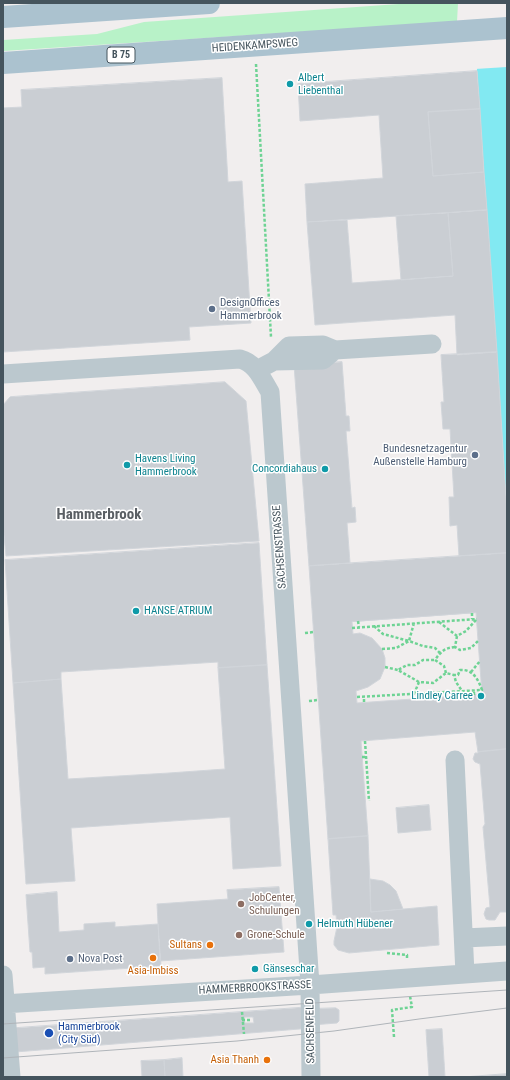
<!DOCTYPE html>
<meta charset="utf-8">
<style>
body{margin:0}
#map{position:relative;width:510px;height:1080px;overflow:hidden;background:#f1eeee;font-family:"Roboto Condensed",sans-serif}
canvas{display:block}
.frame{position:absolute;inset:0;border:4px solid #45545d;pointer-events:none}
</style>
<div id="map">
<canvas width="510" height="1080"></canvas>
<div class="frame"></div>
</div>
<script>
const context = document.querySelector('canvas').getContext('2d');
context.lineJoin = 'round';
function fillPath(path, color) { context.fillStyle = color; context.fill(path, 'evenodd'); }
function stroke(path, color, width, dash) { context.strokeStyle = color; context.lineWidth = width; context.lineCap = dash ? 'butt' : 'round'; context.setLineDash(dash || []); context.stroke(path); }
function drawText(font, color, halo, rows, align = 'center') {
  context.font = font + ' "Roboto Condensed",sans-serif'; context.lineWidth = 3; context.setLineDash([]); context.textBaseline = 'middle'; context.strokeStyle = halo; context.fillStyle = color; for (const [text, x, y, turn = 0] of rows) {
    context.save(); context.translate(x, y); context.rotate((+turn || 0) * Math.PI / 180); context.textAlign = isNaN(turn) ? turn : align; if (halo) context.strokeText(text, 0, 0); context.fillText(text, 0, 0); context.restore();
  }
}
fillPath(new Path2D(`
 M 413,3 L 458,3 L 457,22 L 3,51 L 3,40 L 97,34 L 144,22 Z`), '#b8f2c8');
fillPath(new Path2D(`
 M 475,3 L 507,3 L 507,513 L 477,71 Z`), '#82e9f2');
fillPath(new Path2D(`
 M 473,3 L 507,3 L 507,67 L 475,69 Z`), '#f1eeee');
const building = new Path2D(`
 M 477,71 L 480,109 L 428,112 L 433,176 L 484,172 L 487,210 L 307,222 L 305,184 L 383,178 L 379,115 L 300,121 L 298,84 Z
 M 222,78 L 228,182 L 242,181 L 251,323 L 189,327 L 190,340 L 3,352 L 3,108 L 22,107 L 21,90 Z
 M 480,109 L 484,172 L 433,176 L 428,112 Z
 M 487,210 L 497,352 L 457,355 L 455,315 L 315,325 L 307,222 L 347,220 L 352,283 L 453,276 L 448,213 Z
 M 448,213 L 453,276 L 401,280 L 396,216 Z
 M 497,352 L 507,513 L 507,553 L 459,556 L 457,525 L 450,526 L 449,497 L 454,497 L 450,429 L 443,429 L 441,402 L 444,402 L 441,355 Z
 M 342,362 L 346,416 L 349,416 L 350,431 L 346,431 L 352,508 L 355,507 L 356,522 L 347,523 L 350,563 L 309,566 L 294,365 Z
 M 225,382 L 246,401 L 259,541 L 6,556 L 3,525 L 3,405 L 10,397 Z
 M 259,543 L 267,665 L 218,668 L 218,662 L 61,672 L 61,679 L 13,683 L 5,560 Z
 M 507,553 L 507,749 L 478,752 L 475,732 L 361,741 L 368,836 L 328,839 L 309,566 ZM 476,613 L 482,694 L 357,703 L 356,691 L 368,687 L 380,679 L 385,667 L 385,658 L 382,649 L 372,638 L 360,633 L 353,634 L 352,622 Z
 M 267,665 L 281,866 L 233,869 L 230,817 L 71,828 L 75,881 L 26,884 L 13,683 L 61,679 L 68,779 L 169,773 L 225,769 L 218,668 Z
 M 507,749 L 507,912 L 500,912 L 495,920 L 489,920 L 486,919 L 484,914 L 486,908 L 490,907 L 483,827 L 485,824 L 480,764 L 475,762 L 473,759 L 475,753 L 478,753 L 478,752 Z
 M 429,805 L 431,830 L 398,833 L 396,808 Z
 M 368,836 L 371,912 L 437,906 L 439,945 L 349,953 L 338,950 L 334,945 L 334,941 L 337,927 L 336,915 L 333,915 L 328,839 Z
 M 370,879 L 383,881 L 390,885 L 396,891 L 403,909 L 371,912 Z
 M 279,887 L 284,952 L 160,961 L 157,904 L 228,899 L 227,890 Z
 M 57,892 L 59,932 L 84,930 L 84,924 L 115,922 L 115,927 L 158,924 L 161,966 L 45,974 L 45,967 L 33,968 L 32,952 L 30,952 L 26,895 Z
 M 311,1007 L 312,1028 L 3,1053 L 3,1029 Z
 M 336,1008 L 339,1010 L 339,1021 L 337,1023 L 312,1025 L 311,1009 Z
 M 245,1017 L 253,1017 L 254,1023 L 245,1023 Z
 M 442,1029 L 445,1077 L 429,1077 L 426,1030 Z
 M 182,1058 L 183,1077 L 165,1077 L 164,1060 Z
 M 164,1060 L 165,1077 L 142,1077 L 141,1061 Z
 M 507,1074 L 507,1077 L 464,1077 Z`);
fillPath(building, '#caced3');
stroke(building, '#d1d5da', 1);
stroke(new Path2D(`
 M 256,64 L 271,337
 M 472,613 L 472,619
 M 358,621 L 359,627
 M 439,622 L 457,636 L 466,631 L 477,619
 M 414,623 L 409,641 L 423,646 L 435,648 L 440,653
 M 374,626 L 383,634 L 409,641
 M 352,628 L 477,619
 M 305,633 L 314,632
 M 457,636 L 455,647 L 460,650 L 471,648 L 478,641
 M 382,649 L 396,648 L 409,641
 M 385,667 L 398,670
 M 471,672 L 480,661
 M 446,673 L 444,666 L 435,660 C 441,651 445,648 455,647
 M 419,682 L 398,670 L 407,665 L 415,665 L 423,660 L 435,660
 M 414,694 L 419,682 L 433,683 L 446,673 L 454,675 L 456,682 L 462,691
 M 474,695 L 474,690
 M 357,697 L 482,690 C 478,679 473,669 460,670 L 458,675 L 454,675
 M 309,701 L 318,700
 M 364,702 L 364,697
 M 365,741 L 369,801
 M 362,757 L 367,757
 M 387,953 L 407,955 L 407,960
 M 242,1012 L 244,1034
 M 242,1020 L 250,1020
 M 394,1037 L 392,1010 L 412,1007 L 410,996`), '#6ed394', 2.5, [3, 2]);
stroke(new Path2D(`
 M 274,361 L 323,360 L 335,350
 M 257,370 L 274,361 L 289,346 L 323,345 L 335,350 L 432,344
 M 3,374 L 240,359 C 256,363 262,379 270,392 L 310,985 L 311,1077
 M 455,760 L 465,974
 M 464,938 L 507,936
 M 3,975 L 11,1077
 M 3,1004 L 310,985 L 507,971`), '#bbc8ce', 19);
stroke(new Path2D(`
 M 3,17 L 209,3
 M 3,63 L 507,28`), '#abc2cf', 22);
stroke(new Path2D(`
 M 3,1024 L 507,990
 M 3,1058 L 237,1041 L 334,1031 L 419,1019 L 507,1008`), '#afb4b9', 1);
for (const [x, y, r, color] of [
 [290,84,4,"#0f9aa8"],
 [212,309,4,"#5c6f8a"],
 [475,455,4,"#5c6f8a"],
 [127,465,4,"#0f9aa8"],
 [325,469,4,"#0f9aa8"],
 [136,611,4,"#0f9aa8"],
 [481,696,4,"#0f9aa8"],
 [241,904,4,"#8d6e63"],
 [309,924,4,"#0f9aa8"],
 [239,935,4,"#8d6e63"],
 [210,945,4,"#e8710a"],
 [153,958,4,"#e8710a"],
 [70,959,4,"#5c6f8a"],
 [255,969,4,"#0f9aa8"],
 [49,1033,5,"#1a4fb4"],
 [267,1060,4,"#e8710a"]
]) { const dot = new Path2D(); dot.arc(x, y, r, 0, 2 * Math.PI); context.fillStyle = color; context.fill(dot); stroke(dot, '#fff', 1.5); }
for (const [x, y, w] of [
 [121,55,28]
]) { const box = new Path2D(); box.roundRect(x - w / 2, y - 8, w, 16, 3); context.fillStyle = '#fff'; context.fill(box); stroke(box, '#45545d', 1); }
drawText('bold 10px', '#45545d', null, [
 ["B 75",121,55]
]);
drawText('11px', '#45545d', '#fff', [
 ["HEIDENKAMPSWEG",255,46,-4],
 ["SACHSENSTRASSE",280,547,-94],
 ["HAMMERBROOKSTRASSE",255,988,-3],
 ["SACHSENFELD",311,1031,-91]
]);
drawText('11px', '#0d838f', '#fff', [
 ["Albert",298,78],
 ["Liebenthal",298,91],
 ["Havens Living",135,459],
 ["Hammerbrook",135,472],
 ["Concordiahaus",317,469,"right"],
 ["HANSE ATRIUM",144,611],
 ["Lindley Carree",473,696,"right"],
 ["Helmuth Hübener",317,924],
 ["Gänseschar",263,969]
], 'left');
drawText('11px', '#4e5e75', '#fff', [
 ["DesignOffices",220,303],
 ["Hammerbrook",220,316],
 ["Bundesnetzagentur",467,449,"right"],
 ["Außenstelle Hamburg",467,462,"right"],
 ["Nova Post",78,959]
], 'left');
drawText('11px', '#785e54', '#fff', [
 ["JobCenter,",249,898],
 ["Schulungen",249,911],
 ["Grone-Schule",247,935]
], 'left');
drawText('11px', '#c56008', '#fff', [
 ["Sultans",202,945],
 ["Asia-Imbiss",153,971,"center"],
 ["Asia Thanh",259,1060]
], 'right');
drawText('11px', '#164399', '#fff', [
 ["Hammerbrook",58,1027],
 ["(City Süd)",58,1040]
], 'left');
drawText('bold 15px', '#5a5f64', '#fff', [
 ["Hammerbrook",99,515]
]);
</script>
